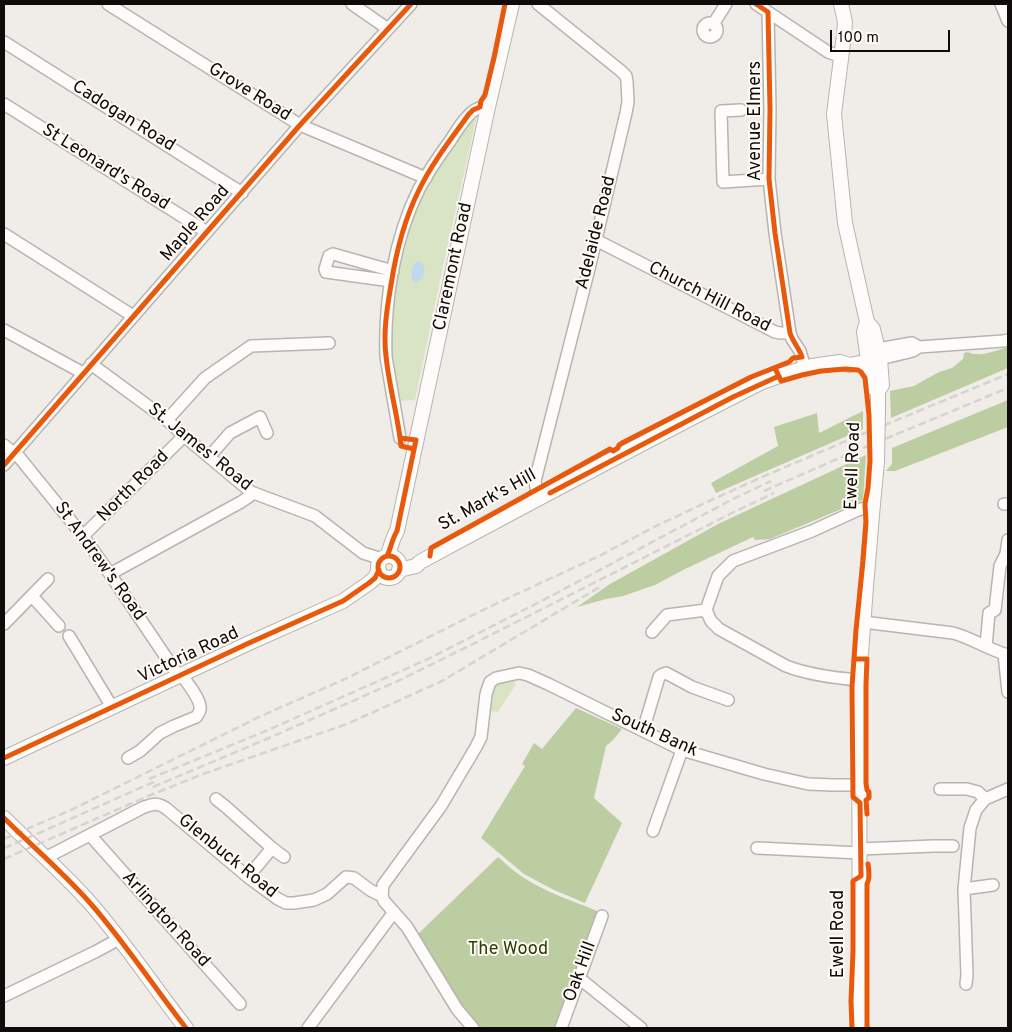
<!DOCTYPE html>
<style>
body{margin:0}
#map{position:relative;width:1012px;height:1032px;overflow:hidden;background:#f0ece7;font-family:Overpass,sans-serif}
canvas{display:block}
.frame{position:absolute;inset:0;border:5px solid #0e0b09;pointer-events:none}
.scale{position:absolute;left:830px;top:30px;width:120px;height:22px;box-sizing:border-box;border:2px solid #0e0b09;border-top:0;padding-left:6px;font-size:15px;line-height:18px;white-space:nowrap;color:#0e0b09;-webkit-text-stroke:4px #fffaf5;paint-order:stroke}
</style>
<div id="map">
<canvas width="1012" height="1032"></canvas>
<div class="frame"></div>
<div class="scale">100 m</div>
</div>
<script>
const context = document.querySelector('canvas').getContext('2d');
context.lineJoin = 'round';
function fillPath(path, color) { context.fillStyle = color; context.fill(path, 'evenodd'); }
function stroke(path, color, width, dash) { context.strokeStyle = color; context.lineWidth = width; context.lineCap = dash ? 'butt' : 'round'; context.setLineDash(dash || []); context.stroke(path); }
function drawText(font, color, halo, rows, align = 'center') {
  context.font = font + ' Overpass,sans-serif'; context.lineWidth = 4; context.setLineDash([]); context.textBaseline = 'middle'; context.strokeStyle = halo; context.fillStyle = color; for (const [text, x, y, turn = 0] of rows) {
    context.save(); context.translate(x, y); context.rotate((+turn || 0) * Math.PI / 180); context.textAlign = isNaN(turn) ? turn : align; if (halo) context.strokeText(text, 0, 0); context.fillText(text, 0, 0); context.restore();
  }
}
fillPath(new Path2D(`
 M 472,118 L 476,120 L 444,261 L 415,400 L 397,401 L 393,368 L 390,333 L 392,298 L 411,211 L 430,176 Z
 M 513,679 L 516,684 L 498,712 L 491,711 L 490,697 L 493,685 Z`), '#d8e4c3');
fillPath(new Path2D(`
 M 1008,347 L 1008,368 L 891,418 L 890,391 L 914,386 L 939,372 L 952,368 L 963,359 L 964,353 C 969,351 970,354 976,354 C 986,355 998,350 1008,347 Z
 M 1008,400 L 1008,427 L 895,471 L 886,471 L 892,464 L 892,448 Z
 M 863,411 L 863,429 L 716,493 L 711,483 L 778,446 L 774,427 L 817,413 L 819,433 Z
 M 866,455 L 863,500 L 770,539 L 755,540 L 753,537 L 685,569 L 655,585 L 623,596 L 606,599 L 577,607 L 610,584 L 718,524 Z
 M 576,708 L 622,729 L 613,740 L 606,746 L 594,798 L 622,823 L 585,903 L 554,890 L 524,874 L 481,838 L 525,766 L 522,764 L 534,743 L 542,749 Z
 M 498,857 C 508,866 517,874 529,881 C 550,894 574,901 597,911 L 555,1028 L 482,1028 C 453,1003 437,967 418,934 Z`), '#bdcda2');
fillPath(new Path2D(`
 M 418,261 C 429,266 424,278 416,283 L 412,280 C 411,273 411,266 418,261 Z`), '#c0d8f0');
const minor = new Path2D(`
 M 108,4 L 300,125 L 426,178
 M 352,4 L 388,29
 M 538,4 L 621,71 L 626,76 L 627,81 L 628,102 L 626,113 L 589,269 L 535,481 L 536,488 L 542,497
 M 756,4 L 828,52 L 842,57
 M 1001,4 L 1008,21
 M 768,12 L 770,109 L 769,179 L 775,233 L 790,333 L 792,339 L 800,351 L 805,368
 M 714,23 L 726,4
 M703 30a7 7 0 1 1 14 0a7 7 0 1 1-14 0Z
 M 4,42 L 242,193
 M 4,104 L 207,232
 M 741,110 L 721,111 L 723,182 L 769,179
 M 4,234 L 133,316
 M 596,240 L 775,332 L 780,333 L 790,333
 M 391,281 L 326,272 L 325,269 L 329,256 L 333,254 L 393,271
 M 4,330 L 83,373
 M 878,349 L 912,343 L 919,347
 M 880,359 L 913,351 L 919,347 L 1003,341 L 1008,340
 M 91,364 L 167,420 L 184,436 L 251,492 L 315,516 L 363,553 L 382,559
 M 167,420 L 205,378 L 251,346 L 329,343
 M 400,438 L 386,357 C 384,302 394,239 419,189 C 428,172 439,156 450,141 C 456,132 467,113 477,109 C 480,107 484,107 488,107
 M 4,445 L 11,451 L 15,452 L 83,536 L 110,574 L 178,675
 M 209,457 L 230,433 L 260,417 L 267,433
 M 4,465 L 300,125 L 411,4
 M 1004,504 L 1008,504
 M 83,536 L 184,436
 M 110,574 L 241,502 L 250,496 L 251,492
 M 32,596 L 59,626
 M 863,622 L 953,633 C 972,638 989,650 1008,655
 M 4,624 L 48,579
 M 652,632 L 667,615 L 706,610
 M 69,636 L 112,707
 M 986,646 L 989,613 L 995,610 L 1000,566 L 1006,554 L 1008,540
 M 1004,654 L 1008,692
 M 859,680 C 834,678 809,675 786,666 L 719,629 L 711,621 L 706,610 L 718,576 L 733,561 L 812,531 L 858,510 L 865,508 L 872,509
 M 643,731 L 659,677 L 661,675 L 666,673 L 692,687 L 728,700
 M 128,758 L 140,751 L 160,733 L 174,726 L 196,717 C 197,716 200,711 200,710 C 202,700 186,682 181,674
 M 940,789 L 967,789 L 978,792 L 985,799
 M 216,799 L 226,807 L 272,848 L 248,877
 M 653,831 L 682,750
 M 90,835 L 240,1004
 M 272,848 L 284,857
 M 757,848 L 860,853
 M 860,849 L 933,846 L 953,846
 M 45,858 L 142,808 C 153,804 157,802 167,809 L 248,877 L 278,899 L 286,903 L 294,903 L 314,900 L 327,894 L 346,877 L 354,878 L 370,890 L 382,896 L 383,885 L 441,806 L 476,747 L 481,737 L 486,694 L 490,682 L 496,678 L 519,673 L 528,675 L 548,684 L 682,750 L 764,774 L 808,784 L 834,785 L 860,785
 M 964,889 L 993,885
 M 382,896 L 384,901 L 407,927 L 457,1009 L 473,1028
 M 579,978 L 641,1028
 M 966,984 L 967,975 L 964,889 L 970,828 L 976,810 L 985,799 L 1008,789
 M 4,996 L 95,952 L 119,939
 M 308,1028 L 394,912
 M 561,1028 L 602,916`);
const major = new Path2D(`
 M 841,4 L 845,22 L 844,35 L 834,114 L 845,223 L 867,322 L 864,332 L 872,387 L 878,391
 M 867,322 L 873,329 L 880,359 L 882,385 L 878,391 L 878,408
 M 387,556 C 391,548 392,539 397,531 L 488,107 L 512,4
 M378 567a11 11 0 1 1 22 0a11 11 0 1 1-22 0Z
 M 399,570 L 416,566 L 420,562 C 533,501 646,441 760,383 L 779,376 L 812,366 L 840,362 L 849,365 L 880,359
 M 4,758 L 249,643 L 343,601 L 369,583 L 375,578 L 379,570
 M 4,818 C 33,847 64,873 91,904 C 125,943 154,987 186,1028
 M 860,1028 L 859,680 L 866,587 L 872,515 L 877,461`);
stroke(minor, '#b8b4b1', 14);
stroke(major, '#b8b4b1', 16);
stroke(minor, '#fdfcfb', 11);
stroke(major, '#fdfcfb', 14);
stroke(new Path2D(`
 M 764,491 L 851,453 L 1008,388
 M 149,779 L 268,730 L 428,659 L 553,595 L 731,500 L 771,481
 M 153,787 L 269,738 L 400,680 L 473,644 L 734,512 L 774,493
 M 4,839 L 73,809 L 261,716 L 345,679 L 489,607 L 599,556 L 654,527 L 705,503 L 762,477 L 858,436 L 1008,374
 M 4,848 L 39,833 L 158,780
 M 4,859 L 153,794 L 203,774 L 347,724 L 442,681 L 603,585`), '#d5d3d2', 2.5, [8, 4]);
const majorBridge = new Path2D(`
 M 877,461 L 878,408`);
stroke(majorBridge, '#b8b4b1', 16, []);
stroke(majorBridge, '#fdfcfb', 14);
stroke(new Path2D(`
 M 775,368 L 781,381 L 802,375 L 821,371 L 845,369 L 858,370 L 861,372 L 865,378 L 869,415 L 870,461 L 868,488 L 865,504 L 866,522 L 863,561 L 856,630 L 852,687 L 853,797 L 860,803 L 861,876 L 853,881 L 853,951 L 851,1001 L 852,1028
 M 414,449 L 401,446 C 398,416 389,387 386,356 C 383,333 387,308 391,285 C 396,252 404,220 419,190 C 432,163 451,139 469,114 L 473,110 L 480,107 L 481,101 L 485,95 L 494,58 L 505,4
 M 4,465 L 300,125 L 411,4
 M 550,493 L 733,397 L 779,376
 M 387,556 C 391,548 392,539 397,531 L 416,440 L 400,438
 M 430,556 L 431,548 L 610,449 L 613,451 L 618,448 L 619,445 L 622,443 L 751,377 L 789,362 L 793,358 L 802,357 C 799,348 793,342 790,333 L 775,233 L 769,179 L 770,109 L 768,12 L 756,4
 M378 567a11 11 0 1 1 22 0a11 11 0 1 1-22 0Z
 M 854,659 L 867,659 L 866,685 L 866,783 L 867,790 L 869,792 L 869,798 L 866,800 L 867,814
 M 4,758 L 249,643 L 343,601 L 369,583 L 375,578 L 379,570
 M 4,818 C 33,847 64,873 91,904 C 125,943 154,987 186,1028
 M 868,864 C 869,870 870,879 867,884 L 867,1027 L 868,1028`), '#e8590c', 5);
drawText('18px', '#0e0b09', '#fffaf5', [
 ["Grove Road",249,93,32],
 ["Cadogan Road",123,117,32],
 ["Avenue Elmers",756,121,-90],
 ["St Leonard's Road",105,168,32],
 ["Maple Road",196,224,-49],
 ["Adelaide Road",597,233,-76],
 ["Claremont Road",454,267,-78],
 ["Church Hill Road",709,298,27],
 ["St. James' Road",199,448,39],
 ["Ewell Road",854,466,-88],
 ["North Road",134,487,-45],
 ["St. Mark's Hill",488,501,-29],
 ["St Andrew's Road",99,562,54],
 ["Victoria Road",189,656,-25],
 ["South Bank",654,734,24],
 ["Glenbuck Road",227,857,39],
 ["Arlington Road",165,920,48],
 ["Ewell Road",839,934,-90],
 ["Oak Hill",581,972,-70]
]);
drawText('18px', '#2a3d04', '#fffaf5', [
 ["The Wood",508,950]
]);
</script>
